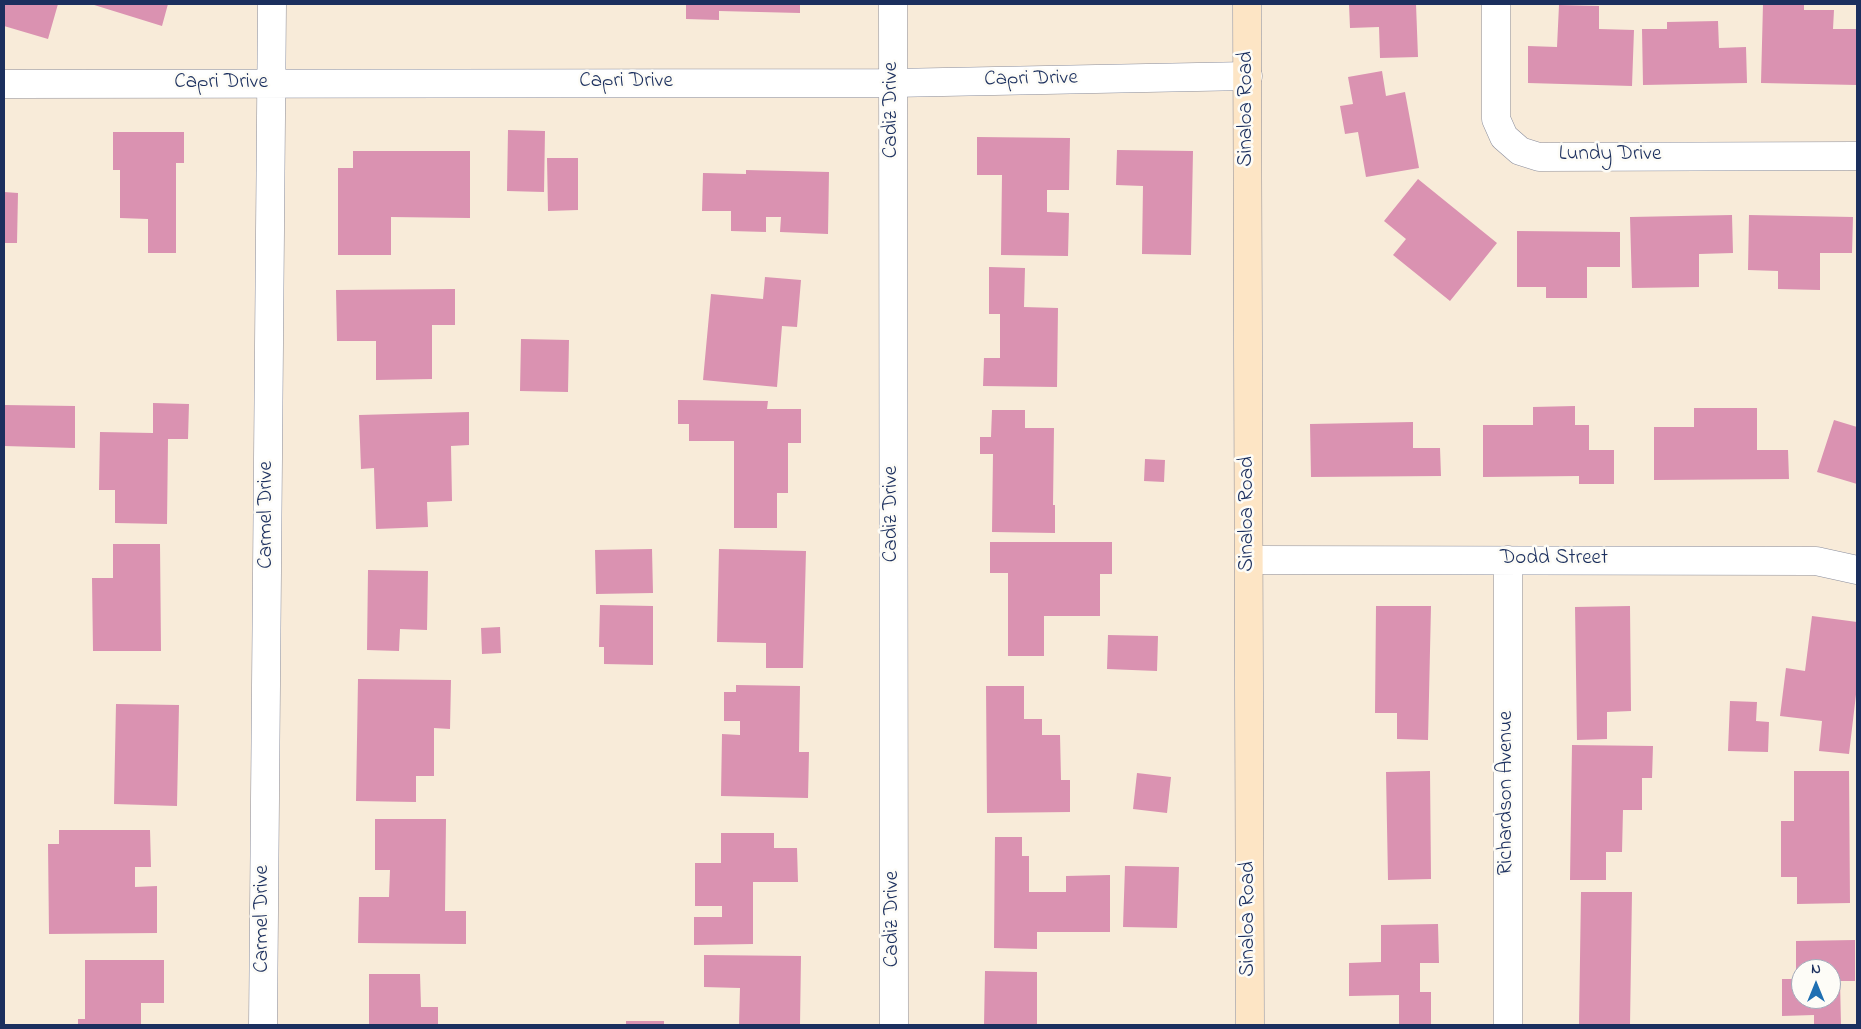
<!DOCTYPE html>
<style>
body{margin:0}
#map{position:relative;width:1861px;height:1029px;overflow:hidden;background:#f8ebd9;font-family:"Indie Flower",sans-serif}
canvas{display:block}
.frame{position:absolute;inset:0;border:5px solid #1b2f5e;pointer-events:none}
.north{position:absolute;left:1791px;top:959px;width:50px;height:50px;box-sizing:border-box;background:#fdfcf7;border:1px solid #a3aaba;border-radius:50%;rotate:0deg;font-size:14px;font-weight:700;line-height:20px;text-align:center;color:#1b2f5e}
.north::after{content:'';display:block;margin:auto;width:18px;height:22px;background:#1f6fb2;clip-path:polygon(50% 0,100% 100%,50% 72%,0 100%)}
</style>
<div id="map">
<canvas width="1861" height="1029"></canvas>
<div class="frame"></div>
<div class="north">N</div>
</div>
<script>
const context = document.querySelector('canvas').getContext('2d');
context.lineJoin = 'round';
function fillPath(path, color) { context.fillStyle = color; context.fill(path, 'evenodd'); }
function stroke(path, color, width, dash) { context.strokeStyle = color; context.lineWidth = width; context.lineCap = dash ? 'butt' : 'round'; context.setLineDash(dash || []); context.stroke(path); }
function drawText(font, color, halo, rows, align = 'center') {
  context.font = font + ' "Indie Flower",sans-serif'; context.lineWidth = 5; context.setLineDash([]); context.textBaseline = 'middle'; context.strokeStyle = halo; context.fillStyle = color; for (const [text, x, y, turn = 0] of rows) {
    context.save(); context.translate(x, y); context.rotate((+turn || 0) * Math.PI / 180); context.textAlign = isNaN(turn) ? turn : align; if (halo) context.strokeText(text, 0, 0); context.fillText(text, 0, 0); context.restore();
  }
}
fillPath(new Path2D(`
 M 4,4 L 58,4 L 48,39 L 4,26 Z
 M 91,4 L 168,4 L 162,26 Z
 M 686,4 L 800,4 L 800,13 L 719,11 L 719,20 L 686,19 Z
 M 1349,4 L 1416,4 L 1418,57 L 1380,58 L 1379,27 L 1350,28 Z
 M 1763,4 L 1804,4 L 1804,10 L 1834,10 L 1833,29 L 1857,29 L 1857,85 L 1761,83 Z
 M 1559,5 L 1599,6 L 1599,29 L 1634,30 L 1632,86 L 1528,83 L 1528,46 L 1557,47 Z
 M 1718,21 L 1719,48 L 1746,47 L 1747,83 L 1643,85 L 1642,29 L 1667,29 L 1667,22 Z
 M 1382,71 L 1386,96 L 1405,92 L 1419,168 L 1366,177 L 1358,132 L 1345,134 L 1340,106 L 1353,104 L 1348,77 Z
 M 508,130 L 545,131 L 544,192 L 507,191 Z
 M 113,132 L 184,132 L 184,163 L 176,163 L 176,253 L 148,253 L 148,219 L 120,218 L 120,170 L 113,170 Z
 M 977,137 L 1070,138 L 1069,190 L 1047,190 L 1047,212 L 1069,213 L 1068,256 L 1001,255 L 1002,175 L 977,175 Z
 M 1117,150 L 1193,151 L 1191,255 L 1142,254 L 1143,186 L 1116,185 Z
 M 353,151 L 470,151 L 470,218 L 391,217 L 391,255 L 338,255 L 338,168 L 353,168 Z
 M 547,158 L 578,158 L 578,210 L 548,211 Z
 M 746,170 L 829,172 L 828,234 L 780,232 L 781,217 L 766,217 L 766,232 L 731,231 L 731,211 L 702,211 L 703,173 L 746,174 Z
 M 1418,179 L 1497,243 L 1450,301 L 1393,255 L 1406,239 L 1384,221 Z
 M 4,192 L 18,193 L 17,243 L 4,243 Z
 M 1732,215 L 1733,253 L 1699,254 L 1699,287 L 1632,288 L 1630,217 Z
 M 1749,215 L 1853,217 L 1852,253 L 1820,253 L 1820,290 L 1778,289 L 1778,271 L 1748,270 Z
 M 1517,231 L 1620,232 L 1620,267 L 1587,267 L 1587,298 L 1546,298 L 1546,287 L 1517,287 Z
 M 989,267 L 1025,268 L 1024,307 L 1058,308 L 1057,387 L 983,386 L 984,358 L 1000,358 L 1000,314 L 989,314 Z
 M 765,277 L 801,280 L 797,327 L 782,326 L 777,387 L 703,380 L 711,294 L 763,299 Z
 M 455,289 L 455,325 L 432,325 L 432,379 L 376,380 L 376,341 L 337,341 L 336,290 Z
 M 521,339 L 569,340 L 568,392 L 520,391 Z
 M 678,400 L 768,401 L 767,409 L 801,409 L 801,443 L 788,443 L 788,493 L 777,493 L 777,528 L 734,528 L 734,441 L 689,441 L 689,424 L 678,424 Z
 M 153,403 L 189,404 L 188,439 L 168,439 L 167,524 L 115,523 L 115,490 L 99,490 L 100,432 L 153,433 Z
 M 4,405 L 75,406 L 75,448 L 4,446 Z
 M 1575,406 L 1575,425 L 1589,425 L 1589,450 L 1614,450 L 1614,484 L 1579,484 L 1579,476 L 1483,477 L 1483,425 L 1533,425 L 1533,407 Z
 M 1694,408 L 1757,408 L 1757,450 L 1788,450 L 1789,479 L 1654,480 L 1654,427 L 1694,427 Z
 M 992,410 L 1025,410 L 1025,428 L 1054,428 L 1053,505 L 1055,505 L 1055,533 L 992,532 L 993,454 L 980,454 L 980,437 L 991,437 Z
 M 469,412 L 469,445 L 451,446 L 452,501 L 427,502 L 428,527 L 376,529 L 374,468 L 361,469 L 359,415 Z
 M 1834,420 L 1857,427 L 1857,484 L 1817,472 Z
 M 1413,422 L 1413,448 L 1440,448 L 1441,476 L 1311,477 L 1310,424 Z
 M 1145,459 L 1165,460 L 1164,482 L 1144,481 Z
 M 990,542 L 1112,542 L 1112,574 L 1100,574 L 1100,616 L 1044,616 L 1044,656 L 1008,656 L 1008,573 L 990,573 Z
 M 113,544 L 160,544 L 161,651 L 93,651 L 92,578 L 113,578 Z
 M 652,549 L 653,593 L 596,594 L 595,550 Z
 M 719,549 L 806,551 L 803,668 L 766,668 L 766,643 L 717,642 Z
 M 368,570 L 428,571 L 427,630 L 400,629 L 399,651 L 367,650 Z
 M 600,605 L 653,606 L 653,665 L 604,664 L 604,647 L 599,647 Z
 M 1376,606 L 1431,606 L 1428,740 L 1397,739 L 1397,713 L 1375,713 Z
 M 1630,606 L 1631,711 L 1607,712 L 1607,739 L 1577,740 L 1575,607 Z
 M 1812,616 L 1857,622 L 1857,686 L 1849,754 L 1819,751 L 1822,721 L 1780,716 L 1786,668 L 1805,671 Z
 M 500,627 L 501,653 L 482,654 L 481,628 Z
 M 1108,635 L 1158,636 L 1157,671 L 1107,669 Z
 M 358,679 L 451,680 L 450,729 L 434,728 L 434,776 L 416,776 L 416,802 L 356,801 Z
 M 736,685 L 800,686 L 799,752 L 809,752 L 808,798 L 721,796 L 722,734 L 740,735 L 740,721 L 724,721 L 724,692 L 736,692 Z
 M 986,686 L 1024,686 L 1024,719 L 1042,719 L 1042,735 L 1060,735 L 1061,780 L 1070,780 L 1070,812 L 987,813 Z
 M 1730,701 L 1757,702 L 1756,721 L 1769,722 L 1768,752 L 1728,751 Z
 M 116,704 L 179,705 L 177,806 L 114,804 Z
 M 1572,745 L 1653,746 L 1652,778 L 1642,778 L 1642,810 L 1623,810 L 1622,852 L 1606,852 L 1606,880 L 1570,880 Z
 M 1430,771 L 1431,879 L 1388,880 L 1386,772 Z
 M 1794,771 L 1849,771 L 1850,903 L 1797,904 L 1797,877 L 1781,877 L 1781,821 L 1794,821 Z
 M 1137,773 L 1171,777 L 1167,813 L 1133,809 Z
 M 375,819 L 446,819 L 445,911 L 466,911 L 466,944 L 358,943 L 359,897 L 389,897 L 390,870 L 375,870 Z
 M 59,830 L 150,830 L 151,867 L 135,867 L 135,887 L 157,886 L 157,933 L 49,934 L 48,844 L 59,844 Z
 M 721,833 L 774,833 L 774,848 L 797,848 L 798,882 L 753,882 L 753,944 L 694,945 L 694,917 L 722,917 L 722,906 L 695,906 L 695,863 L 721,863 Z
 M 995,837 L 1022,837 L 1022,856 L 1029,856 L 1029,892 L 1066,892 L 1066,876 L 1110,875 L 1110,932 L 1037,932 L 1037,949 L 994,948 Z
 M 1125,866 L 1179,867 L 1177,928 L 1123,927 Z
 M 1581,892 L 1632,892 L 1630,1025 L 1579,1025 Z
 M 1438,924 L 1439,963 L 1420,963 L 1420,992 L 1431,992 L 1431,1025 L 1399,1025 L 1399,995 L 1349,996 L 1349,963 L 1381,962 L 1381,925 Z
 M 1855,940 L 1855,981 L 1840,981 L 1841,1025 L 1814,1025 L 1814,1015 L 1782,1016 L 1782,979 L 1796,979 L 1796,941 ZM 1801,969 L 1831,969 L 1831,999 L 1801,999 Z
 M 704,955 L 801,956 L 800,1025 L 739,1025 L 740,988 L 704,987 Z
 M 85,960 L 164,960 L 164,1003 L 141,1003 L 141,1025 L 78,1025 L 78,1019 L 85,1019 Z
 M 985,971 L 1037,972 L 1037,1025 L 984,1025 Z
 M 369,974 L 420,974 L 421,1007 L 438,1007 L 438,1025 L 369,1025 Z
 M 626,1021 L 664,1021 L 664,1025 L 626,1025 Z`), '#da92b1');
const street = new Path2D(`
 M 893,4 L 894,1025
 M 1496,4 L 1496,119 L 1504,137 L 1520,151 L 1539,157 L 1857,156
 M 4,84 L 893,83 L 1248,76
 M 1250,560 L 1816,561 L 1857,570
 M 1508,560 L 1508,1025
 M 263,1025 L 272,4`);
const secondary = new Path2D(`
 M 1247,4 L 1250,1025`);
stroke(street, '#8a8d9c', 29);
stroke(secondary, '#8a8d9c', 29);
stroke(street, '#fff', 28);
stroke(secondary, '#fde5c5', 28);
drawText('21px', '#1b2f5e', '#fdfcf7', [
 ["Capri Drive",1031,80,-1],
 ["Capri Drive",626,83],
 ["Capri Drive",221,84],
 ["Sinaloa Road",1248,109,-90],
 ["Cadiz Drive",893,110,-90],
 ["Lundy Drive",1610,156],
 ["Cadiz Drive",893,514,-90],
 ["Sinaloa Road",1249,514,-90],
 ["Carmel Drive",268,515,-90],
 ["Dodd Street",1554,560],
 ["Richardson Avenue",1508,793,-90],
 ["Carmel Drive",264,919,-90],
 ["Cadiz Drive",894,919,-90],
 ["Sinaloa Road",1250,919,-90]
]);
</script>
